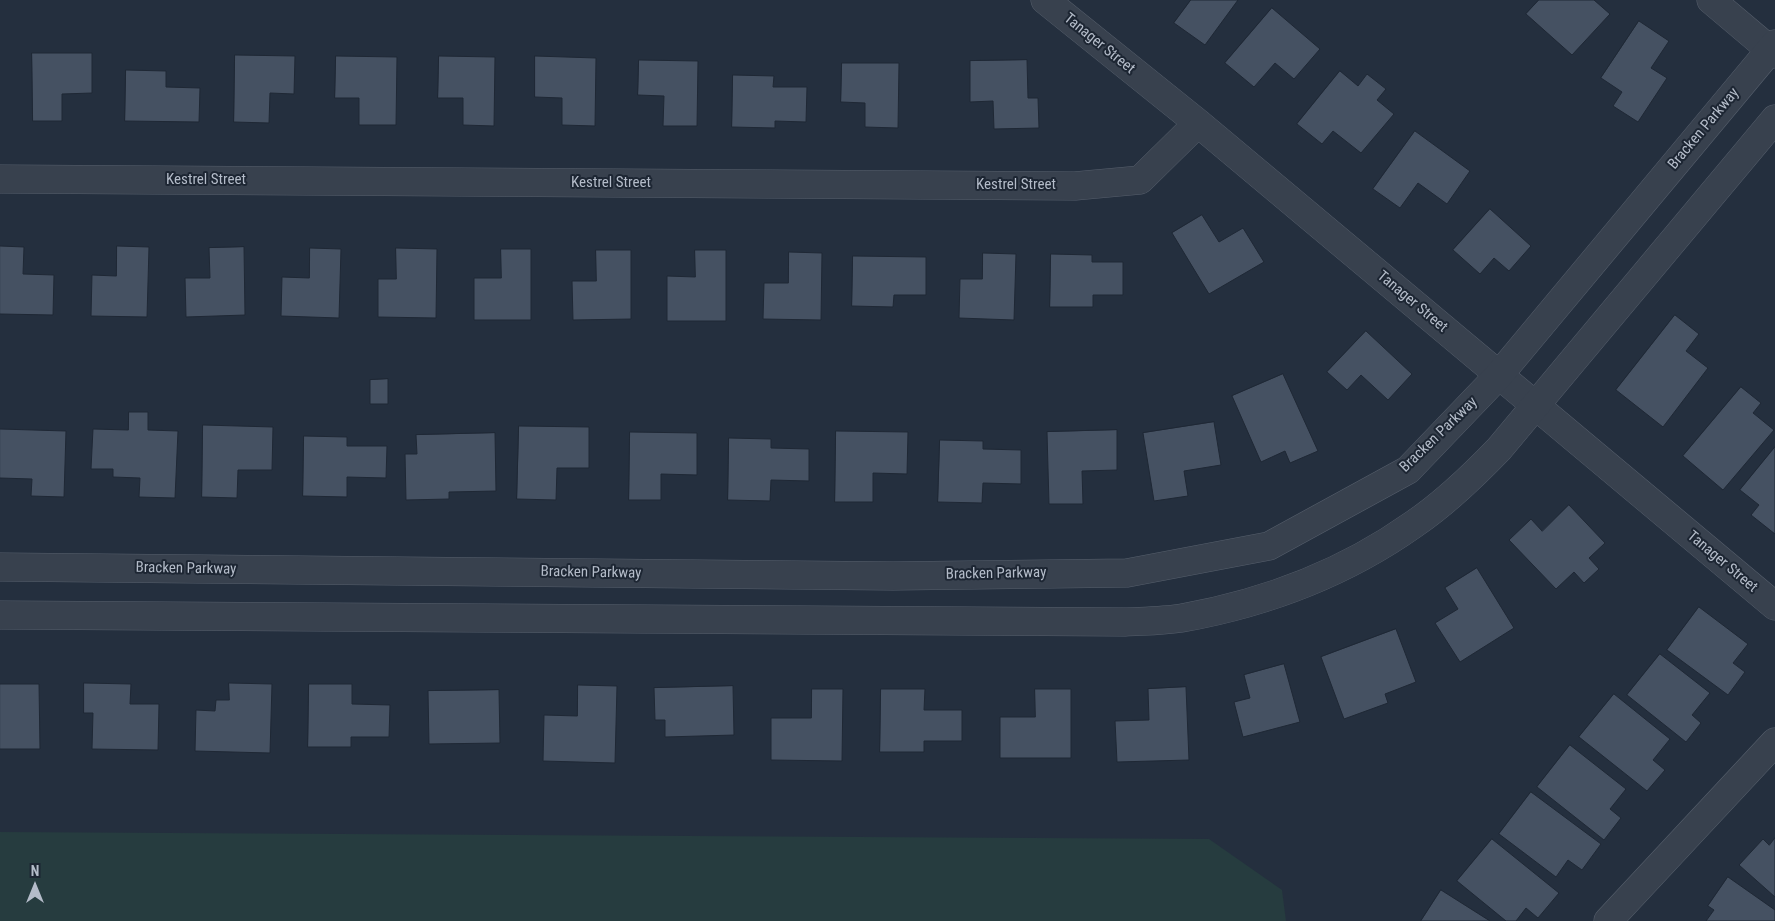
<!DOCTYPE html>
<style>
body{margin:0}
#map{position:relative;width:1775px;height:921px;overflow:hidden;background:#242f3e;font-family:"Roboto Condensed",sans-serif}
canvas{display:block}
.north{position:absolute;left:10px;top:861px;width:50px;height:50px;-webkit-text-stroke:4px #1d2633;paint-order:stroke;rotate:0deg;font-size:14px;font-weight:700;line-height:20px;text-align:center;color:#b4bcc9}
.north::after{content:'';display:block;margin:auto;width:18px;height:22px;background:#b4bcc9;clip-path:polygon(50% 0,100% 100%,50% 72%,0 100%)}
</style>
<div id="map">
<canvas width="1775" height="921"></canvas>
<div class="north">N</div>
</div>
<script>
const context = document.querySelector('canvas').getContext('2d');
context.lineJoin = 'round';
function fillPath(path, color) { context.fillStyle = color; context.fill(path, 'evenodd'); }
function stroke(path, color, width, dash) { context.strokeStyle = color; context.lineWidth = width; context.lineCap = dash ? 'butt' : 'round'; context.setLineDash(dash || []); context.stroke(path); }
function drawText(font, color, halo, rows, align = 'center') {
  context.font = font + ' "Roboto Condensed",sans-serif'; context.lineWidth = 4; context.setLineDash([]); context.textBaseline = 'middle'; context.strokeStyle = halo; context.fillStyle = color; for (const [text, x, y, turn = 0] of rows) {
    context.save(); context.translate(x, y); context.rotate((+turn || 0) * Math.PI / 180); context.textAlign = isNaN(turn) ? turn : align; if (halo) context.strokeText(text, 0, 0); context.fillText(text, 0, 0); context.restore();
  }
}
fillPath(new Path2D(`
 M 0,832 L 1209,839 L 1282,890 L 1286,921 L 0,921 Z`), '#263c3f');
const building = new Path2D(`
 M 1191,0 L 1238,0 L 1205,45 L 1174,23 Z
 M 1539,0 L 1594,0 L 1610,14 L 1572,55 L 1526,14 Z
 M 1272,8 L 1320,49 L 1294,79 L 1275,63 L 1254,87 L 1225,63 Z
 M 1639,21 L 1669,41 L 1651,68 L 1667,78 L 1638,122 L 1613,106 L 1622,92 L 1601,78 Z
 M 32,53 L 92,53 L 92,93 L 62,94 L 62,121 L 33,121 Z
 M 235,55 L 295,56 L 294,94 L 270,93 L 269,123 L 234,122 Z
 M 336,56 L 397,57 L 396,125 L 359,125 L 359,98 L 335,98 Z
 M 439,56 L 495,57 L 494,126 L 463,125 L 463,98 L 438,98 Z
 M 535,56 L 596,58 L 595,126 L 562,125 L 562,98 L 535,97 Z
 M 639,60 L 698,61 L 697,126 L 663,126 L 664,96 L 638,95 Z
 M 1027,60 L 1028,98 L 1038,98 L 1039,128 L 994,129 L 993,101 L 970,102 L 970,61 Z
 M 842,63 L 899,63 L 898,128 L 865,127 L 865,103 L 841,102 Z
 M 126,70 L 166,71 L 166,87 L 200,88 L 199,122 L 125,121 Z
 M 1340,71 L 1358,86 L 1367,74 L 1386,89 L 1377,100 L 1394,114 L 1361,153 L 1333,131 L 1322,144 L 1297,124 Z
 M 733,75 L 774,76 L 773,87 L 807,87 L 806,122 L 775,121 L 775,128 L 732,127 Z
 M 1415,131 L 1470,171 L 1447,204 L 1418,183 L 1400,208 L 1373,189 Z
 M 1490,209 L 1531,246 L 1509,271 L 1494,258 L 1480,274 L 1453,250 Z
 M 1202,215 L 1219,242 L 1243,228 L 1264,262 L 1209,294 L 1172,233 Z
 M 0,246 L 24,247 L 23,274 L 54,275 L 53,315 L 0,314 Z
 M 117,246 L 149,247 L 147,317 L 91,316 L 92,275 L 116,276 Z
 M 244,247 L 245,315 L 186,317 L 185,278 L 210,278 L 209,248 Z
 M 310,248 L 341,249 L 339,318 L 281,316 L 282,277 L 309,278 Z
 M 396,248 L 437,249 L 436,318 L 378,317 L 378,279 L 396,279 Z
 M 501,249 L 531,249 L 531,320 L 474,320 L 474,278 L 501,278 Z
 M 596,250 L 631,250 L 631,319 L 573,320 L 572,281 L 596,281 Z
 M 695,250 L 726,250 L 726,321 L 667,321 L 667,276 L 695,277 Z
 M 789,252 L 822,253 L 821,320 L 763,319 L 764,283 L 788,283 Z
 M 983,253 L 1016,254 L 1014,320 L 959,318 L 960,279 L 982,279 Z
 M 1051,254 L 1092,255 L 1092,262 L 1123,262 L 1123,295 L 1093,295 L 1093,307 L 1050,307 Z
 M 853,256 L 926,257 L 926,295 L 894,295 L 893,307 L 852,306 Z
 M 1675,315 L 1699,334 L 1686,351 L 1708,368 L 1663,427 L 1616,390 Z
 M 1366,331 L 1412,374 L 1388,400 L 1361,375 L 1347,390 L 1327,372 Z
 M 1283,374 L 1318,451 L 1290,463 L 1285,451 L 1261,462 L 1232,396 Z
 M 388,379 L 388,404 L 370,404 L 370,380 Z
 M 1741,387 L 1761,403 L 1753,413 L 1774,430 L 1723,490 L 1683,456 Z
 M 129,412 L 148,412 L 148,430 L 178,431 L 175,498 L 139,497 L 140,478 L 113,477 L 113,469 L 91,469 L 93,429 L 128,430 Z
 M 1214,422 L 1221,465 L 1184,471 L 1188,496 L 1154,501 L 1143,433 Z
 M 203,425 L 273,427 L 272,470 L 238,470 L 237,498 L 202,497 Z
 M 519,426 L 589,427 L 589,468 L 557,468 L 556,500 L 517,499 Z
 M 0,429 L 66,431 L 64,497 L 31,496 L 32,479 L 0,478 Z
 M 1117,430 L 1117,470 L 1082,471 L 1083,504 L 1049,504 L 1047,432 Z
 M 836,431 L 908,432 L 907,474 L 873,473 L 873,502 L 835,502 Z
 M 630,432 L 697,433 L 697,475 L 661,474 L 661,500 L 629,500 Z
 M 495,433 L 496,491 L 449,492 L 449,499 L 406,500 L 405,454 L 417,454 L 416,435 Z
 M 304,436 L 347,437 L 347,446 L 387,446 L 386,478 L 347,477 L 347,497 L 303,496 Z
 M 729,438 L 771,439 L 771,448 L 809,449 L 809,481 L 771,480 L 770,501 L 728,500 Z
 M 940,440 L 983,441 L 983,449 L 1021,450 L 1021,484 L 983,483 L 982,503 L 938,502 Z
 M 1775,447 L 1775,534 L 1751,515 L 1759,505 L 1740,490 Z
 M 1569,505 L 1605,543 L 1589,558 L 1599,569 L 1584,583 L 1574,572 L 1556,589 L 1509,540 L 1531,519 L 1542,531 Z
 M 1477,568 L 1514,628 L 1460,662 L 1435,623 L 1458,609 L 1445,588 Z
 M 1699,607 L 1748,644 L 1733,663 L 1745,672 L 1728,695 L 1667,650 Z
 M 1396,629 L 1416,682 L 1385,694 L 1388,703 L 1344,719 L 1321,657 Z
 M 1660,654 L 1710,693 L 1692,715 L 1701,723 L 1686,742 L 1627,695 Z
 M 1284,664 L 1300,722 L 1243,737 L 1234,702 L 1250,698 L 1244,675 Z
 M 84,683 L 131,684 L 130,704 L 159,704 L 158,750 L 92,749 L 93,713 L 84,713 Z
 M 229,683 L 272,684 L 270,753 L 195,751 L 196,710 L 215,711 L 216,700 L 229,700 Z
 M 0,684 L 39,684 L 40,749 L 0,749 Z
 M 309,684 L 352,684 L 352,704 L 390,705 L 389,737 L 351,737 L 351,747 L 308,747 Z
 M 578,685 L 617,686 L 615,763 L 543,761 L 544,715 L 577,716 Z
 M 733,686 L 734,735 L 665,737 L 665,720 L 655,720 L 654,688 Z
 M 1186,687 L 1189,760 L 1117,762 L 1115,721 L 1149,720 L 1148,689 Z
 M 812,689 L 843,689 L 842,761 L 771,760 L 771,718 L 811,718 Z
 M 881,689 L 925,689 L 924,710 L 962,710 L 962,741 L 924,741 L 924,752 L 880,752 Z
 M 1035,689 L 1071,689 L 1071,758 L 1000,758 L 1000,717 L 1035,717 Z
 M 499,690 L 500,743 L 429,744 L 428,691 Z
 M 1614,694 L 1670,739 L 1653,760 L 1665,770 L 1647,791 L 1579,737 Z
 M 1570,745 L 1626,789 L 1610,809 L 1621,818 L 1604,840 L 1537,787 Z
 M 1531,792 L 1601,844 L 1582,870 L 1568,860 L 1556,877 L 1499,834 Z
 M 1775,838 L 1775,897 L 1739,865 L 1763,839 L 1769,845 Z
 M 1492,839 L 1559,893 L 1538,918 L 1526,908 L 1516,921 L 1506,921 L 1457,881 Z
 M 1728,877 L 1775,910 L 1775,921 L 1706,921 L 1714,910 L 1708,906 Z
 M 1441,890 L 1490,921 L 1421,921 Z`);
fillPath(building, '#455162');
stroke(building, '#1f2835', 1);
const minor = new Path2D(`
 M 1045,0 L 1198,123 L 1775,606
 M 1711,0 L 1775,54
 M 0,179 L 1075,186 L 1140,180 L 1198,123
 M 1608,921 L 1775,742`);
const tertiary = new Path2D(`
 M 0,567 L 893,576 L 1127,573 L 1269,546 L 1408,470 L 1499,375 L 1775,44
 M 0,615 L 1125,622 C 1144,621 1164,621 1182,618 C 1266,603 1345,573 1414,524 C 1445,503 1473,476 1499,449 L 1775,119`);
stroke(minor, '#565f6c', 29);
stroke(tertiary, '#565f6c', 29);
stroke(minor, '#38414e', 28);
stroke(tertiary, '#38414e', 28);
drawText('15px', '#b4bcc9', '#1d2633', [
 ["Tanager Street",1099,44,39],
 ["Bracken Parkway",1704,129,-50],
 ["Kestrel Street",206,180],
 ["Kestrel Street",611,183],
 ["Kestrel Street",1016,185],
 ["Tanager Street",1412,302,40],
 ["Bracken Parkway",1439,435,-44],
 ["Tanager Street",1722,562,40],
 ["Bracken Parkway",186,569,1],
 ["Bracken Parkway",591,573,1],
 ["Bracken Parkway",996,574,-1]
]);
</script>
